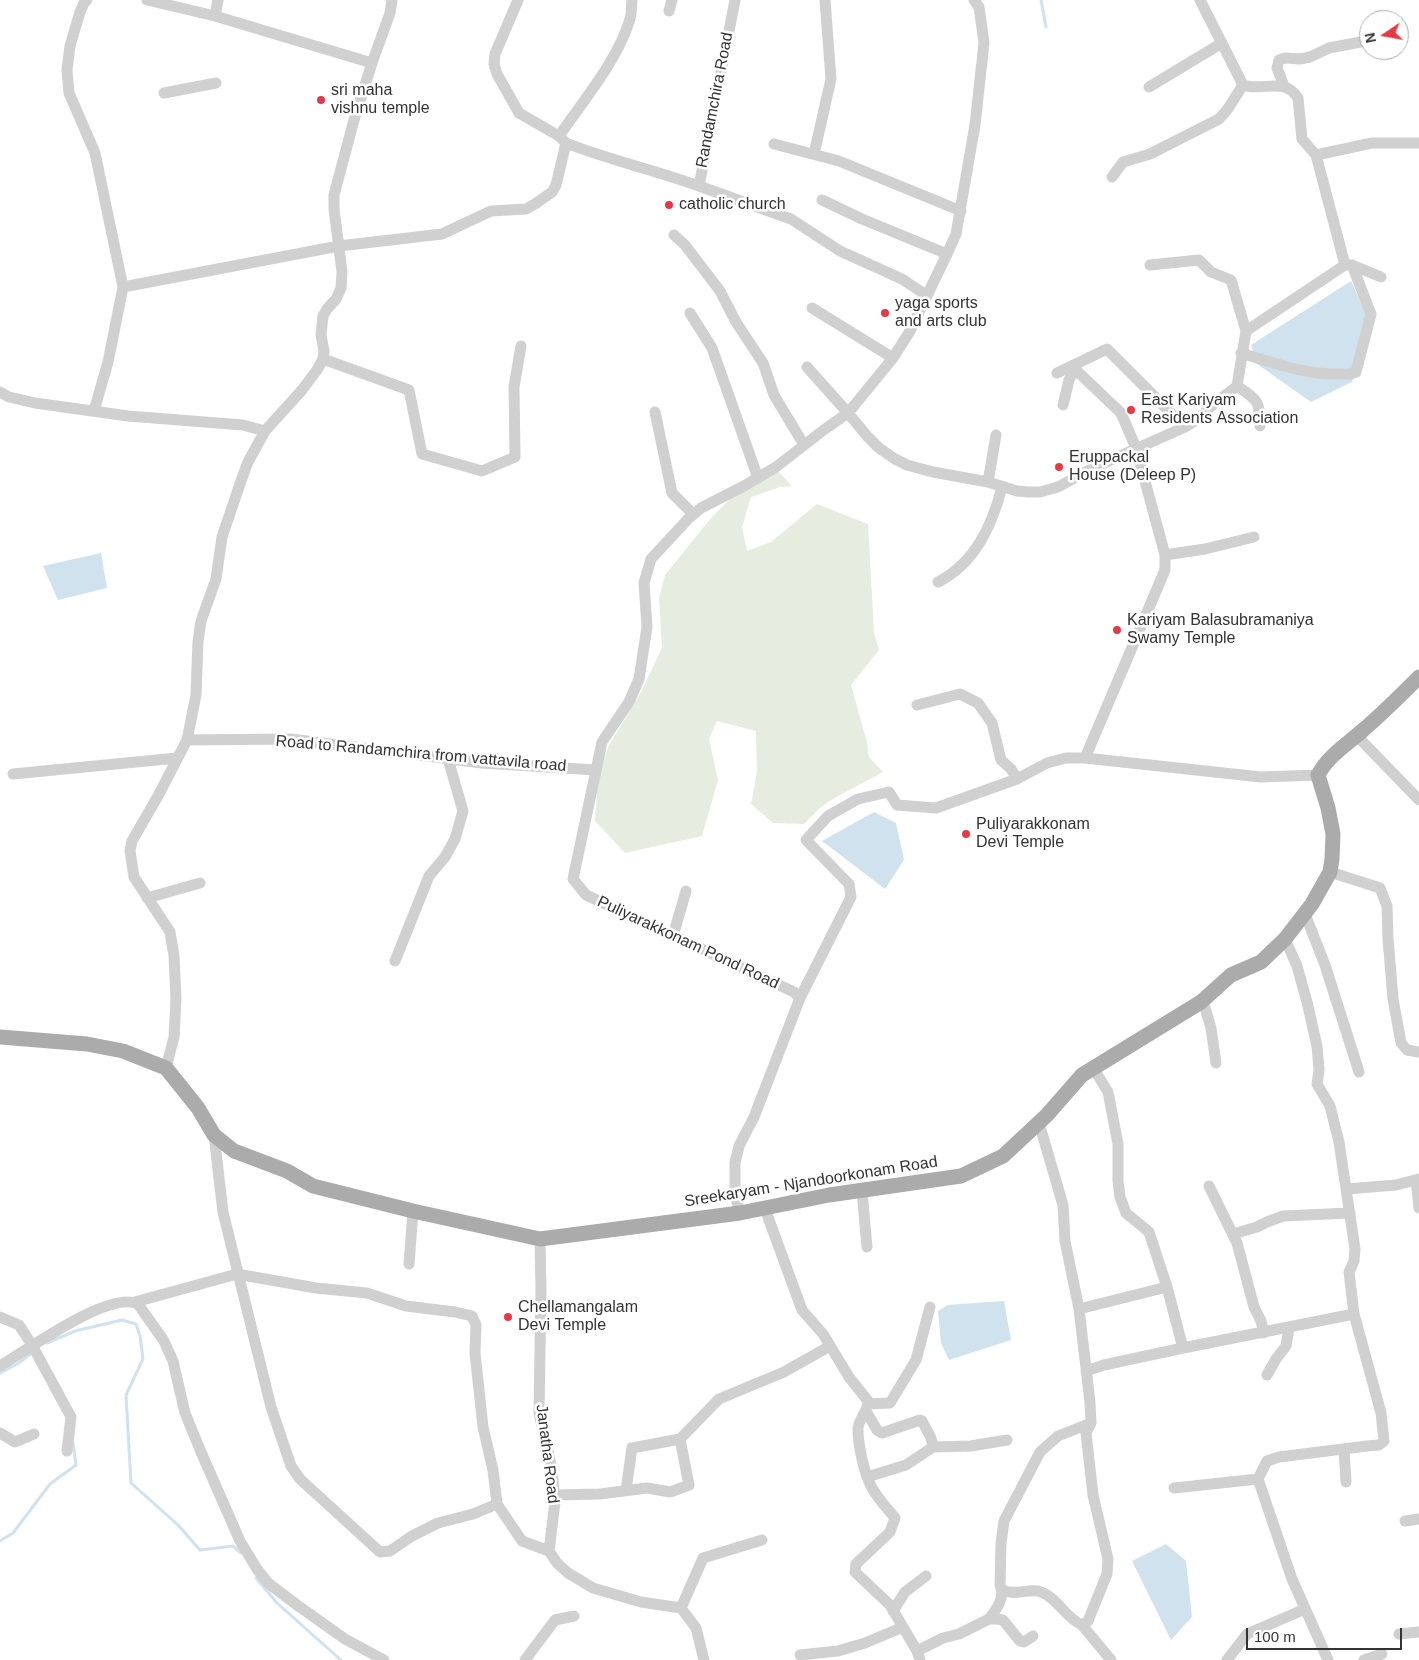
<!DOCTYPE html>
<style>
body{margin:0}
#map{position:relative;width:1419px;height:1660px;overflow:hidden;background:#fff;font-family:Helvetica,sans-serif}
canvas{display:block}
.north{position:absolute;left:1359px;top:10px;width:50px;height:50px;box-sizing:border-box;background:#fff;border:1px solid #adadad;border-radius:50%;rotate:258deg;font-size:14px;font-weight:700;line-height:20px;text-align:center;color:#333}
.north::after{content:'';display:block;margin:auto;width:18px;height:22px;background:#e63946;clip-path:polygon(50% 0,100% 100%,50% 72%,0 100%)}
.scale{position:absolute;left:1246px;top:1628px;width:156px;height:22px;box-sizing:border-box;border:2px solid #333;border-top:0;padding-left:6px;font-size:15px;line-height:18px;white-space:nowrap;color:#333;-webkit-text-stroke:4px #fff;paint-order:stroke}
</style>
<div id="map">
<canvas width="1419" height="1660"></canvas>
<div class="north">N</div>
<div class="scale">100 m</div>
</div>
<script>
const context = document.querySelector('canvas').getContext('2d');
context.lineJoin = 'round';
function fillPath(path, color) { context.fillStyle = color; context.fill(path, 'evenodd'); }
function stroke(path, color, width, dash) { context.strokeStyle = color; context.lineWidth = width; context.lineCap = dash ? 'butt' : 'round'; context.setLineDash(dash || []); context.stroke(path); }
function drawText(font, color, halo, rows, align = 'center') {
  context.font = font + ' Helvetica,sans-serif'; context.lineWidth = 5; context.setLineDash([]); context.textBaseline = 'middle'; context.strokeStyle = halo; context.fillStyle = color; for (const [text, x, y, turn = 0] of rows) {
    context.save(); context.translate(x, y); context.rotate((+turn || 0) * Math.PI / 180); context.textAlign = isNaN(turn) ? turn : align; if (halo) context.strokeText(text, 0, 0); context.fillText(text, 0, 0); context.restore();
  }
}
fillPath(new Path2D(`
 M 778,471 L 792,486 L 780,487 L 751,497 L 742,527 L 747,551 L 771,542 L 817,504 L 868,524 L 874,633 L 879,650 L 851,685 L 867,742 L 869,757 L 883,772 L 831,800 L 820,808 L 804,824 L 773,823 L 751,804 L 757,772 L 756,731 L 717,721 L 709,739 L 718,780 L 702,836 L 625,853 L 595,821 L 598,776 L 608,747 L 641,692 L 662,648 L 659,598 L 665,575 L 712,517 L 734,495 Z`), '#e6ecdf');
fillPath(new Path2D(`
 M 1351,281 L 1373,329 L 1352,382 L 1311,402 L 1257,364 L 1251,345 Z
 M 101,553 L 107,588 L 58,600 L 43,566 Z
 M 874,812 L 896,823 L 904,860 L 885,889 L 822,841 Z
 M 1004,1301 L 1011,1340 L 949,1360 L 941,1343 L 938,1311 L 948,1305 Z
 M 1166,1544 L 1186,1561 L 1192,1617 L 1171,1640 L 1132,1561 Z`), '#cfe2ee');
stroke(new Path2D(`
 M 1041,0 L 1046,27
 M 47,1343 L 75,1331 L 122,1320 L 136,1324 L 140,1336 L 143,1359 L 126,1395 L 131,1483 L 178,1525 L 200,1550 L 233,1546 L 241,1553
 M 0,1373 L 19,1363 L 33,1352
 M 0,1541 L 13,1533 L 50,1484 L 76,1465 L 73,1443
 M 256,1578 L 277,1603 L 341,1660`), '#cfe2ee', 3);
stroke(new Path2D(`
 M 87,0 L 84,3 L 80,12 L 70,46 L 67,70 L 69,93 L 95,153 L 123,287 L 108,362 L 94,411
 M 147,0 L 215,16 L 372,63
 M 518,0 L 495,54 L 494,64 L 497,74 L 519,113 L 559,136 L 566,143
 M 735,0 L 699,186 L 791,219 L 840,251 L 902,279 L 926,295
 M 1200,0 L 1243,85 C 1263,92 1283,76 1298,98 L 1302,139 L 1316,155 L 1345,265
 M 669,11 L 672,0
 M 215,16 L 218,0
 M 1284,86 L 1277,68 L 1279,60 L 1285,58 L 1300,59 L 1310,57 L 1329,48 L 1366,41
 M 1149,87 L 1222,43
 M 164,93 L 216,83
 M 559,136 C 583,101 618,60 630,19 C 632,13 631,6 632,0
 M 774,144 L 839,161 L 961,211
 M 814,154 L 831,79 L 825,0
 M 1316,155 L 1372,143 L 1419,143
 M 1112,177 L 1123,162 L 1150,154 L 1219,119 L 1227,110 L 1243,85
 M 822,200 L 862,219 L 947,254
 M 674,235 L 685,245 L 720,291 L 736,322 L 763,363 L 774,395 L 804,445
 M 1150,265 L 1199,260 L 1211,272 L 1231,280 L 1246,331
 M 1352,265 L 1381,277
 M 123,287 L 339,246 L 442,234 L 491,211 L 526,209 L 535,204 L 552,192 L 556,185 L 566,143 C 609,160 655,170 699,186
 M 812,308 L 893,358
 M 690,313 L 712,348 L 758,478
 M 323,359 L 409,390 L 422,454 L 482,471 L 515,457 L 514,387 L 521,346
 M 807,367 L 848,413 L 867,436 L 879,448 L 895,459 L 907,465 L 933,472 L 988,482 L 1017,491 L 1029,492 L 1040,492 L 1058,487 L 1093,468 L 1185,427 L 1200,418 L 1210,407 L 1237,386 L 1246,331 L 1345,265 L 1352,265 L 1371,314 L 1356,372 C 1350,375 1346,374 1340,374 C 1306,375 1274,363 1241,353
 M 1057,373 L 1107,349 L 1185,427
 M 1237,386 C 1259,401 1259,400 1260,426
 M 0,392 L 9,397 L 35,403 L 128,416 L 243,425 L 265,431
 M 1063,405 L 1069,380 L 1072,374 L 1078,372 L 1121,413 L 1136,448 L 1165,555 L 1165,570 L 1085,758
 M 655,412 L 672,493 L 693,514
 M 988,482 L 996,435
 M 1165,555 L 1205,549 L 1254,537
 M 938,582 C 975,563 992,526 1002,487
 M 917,705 L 960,694 L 978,703 L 992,723 L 1001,760 L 1011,769 L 1017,779
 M 1357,736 L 1419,800
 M 187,740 L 291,739 L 482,763 L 596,770
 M 13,774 L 177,758
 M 1330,872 L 1380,888 L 1387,906 L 1388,939 L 1393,999 L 1401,1043 L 1407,1050 L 1419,1052
 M 147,898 L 200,883
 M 1305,914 L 1325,965 L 1359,1072
 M 673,936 L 686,891
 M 1285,939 L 1297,966 L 1307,1002 L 1317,1046 L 1319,1070 L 1317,1084 L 1330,1106 L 1339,1142 L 1355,1249 L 1354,1261 L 1349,1272 L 1354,1314 L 1381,1413 L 1384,1441 L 1379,1445 L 1367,1446 L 1279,1457 L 1267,1461 L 1258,1479 L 1292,1579 L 1328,1660
 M 395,961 L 429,876 L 445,857 L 455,839 L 463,811 L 448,759
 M 800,998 L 794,992 L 586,895 L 573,879 L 602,742 L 629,702 L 639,679 L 647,627 L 644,583 L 651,559 L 689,518 L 701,508 L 744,486 L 776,467 L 825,429 L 848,413 L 893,358 L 910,331 L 947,254 L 956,234 L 975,125 L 984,43 L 979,7 L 974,0
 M 1203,1001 L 1211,1028 L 1216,1063
 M 166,1068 L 174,1037 L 176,999 L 174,956 L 170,932 L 134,877 L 130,851 L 132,841 L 158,796 L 187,740 L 196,695 L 198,641 L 201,621 L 216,579 L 222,537 L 242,478 L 248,462 L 265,431 L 302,390 L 317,370 L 323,359 L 324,351 L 321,335 L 323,316 L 327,309 L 336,299 L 341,288 L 342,272 L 334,209 L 334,195 L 354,120 L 372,63 L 390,13 L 392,0
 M 1094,1069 L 1108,1092 L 1118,1144 L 1118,1181 L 1120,1197 L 1126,1213 L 1149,1232 L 1167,1287 L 1183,1348
 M 1416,1180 L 1419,1208
 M 1209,1186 L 1237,1243 L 1254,1307 L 1261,1321 L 1264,1333
 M 1347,1189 L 1396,1185 L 1419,1179
 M 862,1191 L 867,1247
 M 765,1209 L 802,1310 L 823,1334 L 849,1377 L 868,1401 C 869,1411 858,1419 858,1429 C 858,1446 864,1472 871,1486 C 877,1498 887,1508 895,1518 L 890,1532 L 856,1564 L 855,1572 L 890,1605 L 917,1651 L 920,1660
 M 740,1213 L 735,1195 L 735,1163 L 739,1146 L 754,1117 L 800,998 L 851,897 L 849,884 L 806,840 L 828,816 L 858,799 L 889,792 L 897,805 L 936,808 L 1017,779 L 1047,763 L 1066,758 L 1085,758 L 1261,777 L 1318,775
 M 1233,1234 L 1257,1227 L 1267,1222 L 1283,1216 L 1350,1213
 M 540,1239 L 541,1289 L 539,1413 L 552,1469 L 555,1502 L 549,1551 L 557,1563 L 568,1573 L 593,1588 L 641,1602 L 681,1608 L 696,1628 L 704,1660
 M 409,1264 L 413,1211
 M 135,1302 L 237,1274 L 316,1288 L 367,1293 L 406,1306 L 455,1312 L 472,1316 L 476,1325 L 475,1353 L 483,1427 L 493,1470 L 497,1504 L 473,1514 L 438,1523 L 412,1536 L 390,1551 L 380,1552 L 300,1479 L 291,1466 L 271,1407 L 223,1212 L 214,1135
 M 1079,1309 L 1167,1287
 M 0,1317 L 19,1325 L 32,1345 L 71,1417 L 67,1451
 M 0,1366 C 26,1351 109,1290 138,1304 L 164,1341 L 173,1361 L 185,1413 L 201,1452 L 240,1541 L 257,1569 L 268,1583 L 297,1605 L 345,1639 L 384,1660
 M 1086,1371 L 1104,1365 L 1183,1348 L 1354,1314
 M 1267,1375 L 1276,1359 L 1286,1346 L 1289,1328
 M 868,1404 L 890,1403 L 916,1360 L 930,1307
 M 866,1411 L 877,1430 L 882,1433 L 920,1420 L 922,1421 L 931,1438 L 933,1447
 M 0,1433 L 15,1442 L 34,1434
 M 1344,1449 L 1346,1482
 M 867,1477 L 906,1465 L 933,1447 L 971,1446 L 1007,1440
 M 1174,1488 L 1258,1479
 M 626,1490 L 632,1448 L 680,1439
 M 554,1495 L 600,1494 L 647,1488 L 670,1492 L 689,1485 L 680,1439 L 719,1399 L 784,1372 L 830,1346
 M 497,1504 L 522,1541 L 549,1551
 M 1405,1521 L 1419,1519
 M 1003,1590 C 1014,1596 1026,1589 1038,1591 C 1057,1596 1065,1618 1082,1625 L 1088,1621 L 1107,1574 L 1108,1559 L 1093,1495 L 1086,1433 L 1091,1423 L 1090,1402 L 1079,1309 L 1065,1241 L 1063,1205 L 1039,1123
 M 681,1608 L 703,1558 L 762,1540
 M 893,1611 L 905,1592 L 926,1576
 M 989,1619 C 996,1610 1006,1597 1000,1585 L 1001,1543 L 1004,1521 L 1040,1452 L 1058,1436 L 1091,1423
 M 1082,1625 L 1111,1660
 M 1399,1634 L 1419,1632
 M 917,1651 L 943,1638 L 959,1634 L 989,1619 L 997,1619 L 1003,1620 L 1020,1641 L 1024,1642 L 1033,1636
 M 800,1655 L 838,1651 L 865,1643 L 903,1627
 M 525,1660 L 555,1620 L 574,1616
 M 1227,1660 L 1247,1634 L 1305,1609
 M 1364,1660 L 1382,1654`), '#d0d0d0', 11);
stroke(new Path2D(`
 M 0,1037 L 87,1044 L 123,1051 L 166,1068 L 198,1108 L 214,1135 L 234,1151 L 287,1171 L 313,1186 L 413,1211 L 540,1239 L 740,1213 L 829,1195 L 961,1176 L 1003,1156 L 1017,1143 L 1047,1115 L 1082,1075 L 1201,1002 L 1231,975 L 1261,962 L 1285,939 L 1312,904 L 1330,872 L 1332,859 L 1333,834 L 1328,808 L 1318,775 C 1328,756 1346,745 1362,731 C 1382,714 1400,696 1419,677`), '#ababab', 15);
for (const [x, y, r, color] of [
 [321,100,5,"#e63946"],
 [669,205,5,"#e63946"],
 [885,313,5,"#e63946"],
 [1131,410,5,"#e63946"],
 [1059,467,5,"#e63946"],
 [1117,630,5,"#e63946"],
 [966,834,5,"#e63946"],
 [508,1317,5,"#e63946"]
]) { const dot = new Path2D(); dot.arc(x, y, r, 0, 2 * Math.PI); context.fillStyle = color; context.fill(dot); stroke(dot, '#fff', 2); }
drawText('16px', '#333', '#fff', [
 ["sri maha",331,91],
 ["vishnu temple",331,109],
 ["catholic church",679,205],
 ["yaga sports",895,304],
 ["and arts club",895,322],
 ["East Kariyam",1141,401],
 ["Residents Association",1141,419],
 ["Eruppackal",1069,458],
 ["House (Deleep P)",1069,476],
 ["Kariyam Balasubramaniya",1127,621],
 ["Swamy Temple",1127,639],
 ["Puliyarakkonam",976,825],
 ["Devi Temple",976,843],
 ["Chellamangalam",518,1308],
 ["Devi Temple",518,1326]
], 'left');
drawText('16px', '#333', '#fff', [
 ["Randamchira Road",715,100,-79],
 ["Road to Randamchira from vattavila road",421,754,5],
 ["Puliyarakkonam Pond Road",688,943,25],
 ["Sreekaryam - Njandoorkonam Road",811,1182,-9],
 ["Janatha Road",547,1454,83]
]);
</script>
